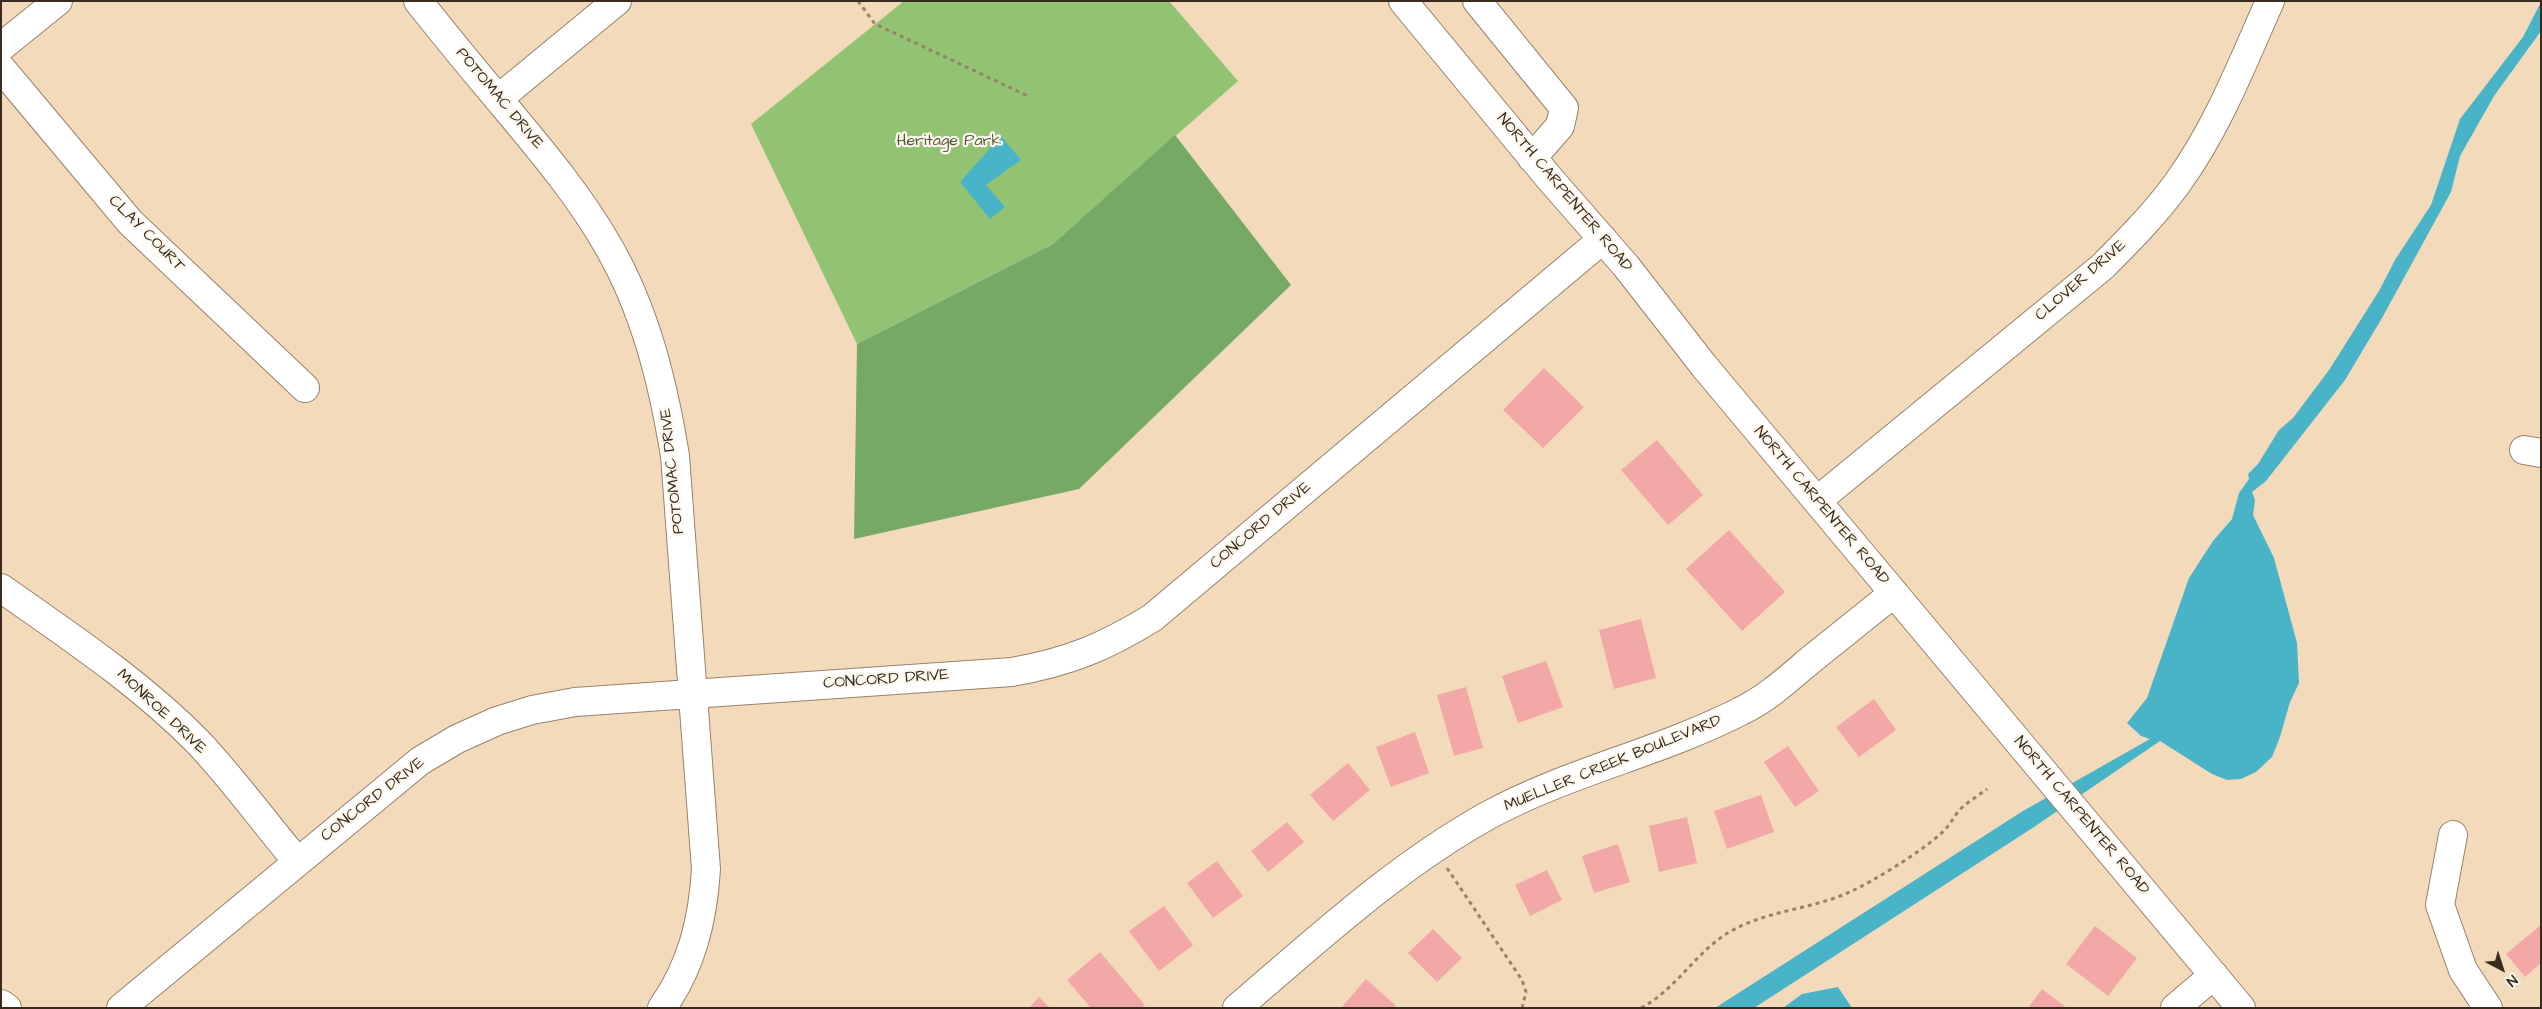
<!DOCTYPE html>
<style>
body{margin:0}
#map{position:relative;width:2542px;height:1009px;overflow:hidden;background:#f3dabb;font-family:"Architects Daughter",sans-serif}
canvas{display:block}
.frame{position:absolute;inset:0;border:2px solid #3b2a1e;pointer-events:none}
.north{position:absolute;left:2477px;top:944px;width:50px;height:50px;-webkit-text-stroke:4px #fbf7ec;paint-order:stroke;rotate:140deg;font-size:14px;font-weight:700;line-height:20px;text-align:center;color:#3b2a1e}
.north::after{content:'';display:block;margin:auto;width:18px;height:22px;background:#3b2a1e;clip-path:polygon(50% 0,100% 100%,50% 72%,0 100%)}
</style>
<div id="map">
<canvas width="2542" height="1009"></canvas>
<div class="frame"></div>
<div class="north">N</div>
</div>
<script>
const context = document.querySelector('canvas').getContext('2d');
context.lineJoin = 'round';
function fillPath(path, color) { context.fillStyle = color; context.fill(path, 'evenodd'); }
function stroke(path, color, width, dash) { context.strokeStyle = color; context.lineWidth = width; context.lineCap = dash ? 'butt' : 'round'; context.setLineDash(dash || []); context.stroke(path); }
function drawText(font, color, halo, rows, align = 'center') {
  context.font = font + ' "Architects Daughter",sans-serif'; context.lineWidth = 4.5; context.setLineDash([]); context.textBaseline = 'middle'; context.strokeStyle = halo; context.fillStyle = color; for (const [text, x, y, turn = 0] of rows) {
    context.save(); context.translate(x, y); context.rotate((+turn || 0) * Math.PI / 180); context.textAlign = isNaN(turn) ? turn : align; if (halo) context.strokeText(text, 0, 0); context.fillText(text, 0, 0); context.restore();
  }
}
fillPath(new Path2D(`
 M 904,1 L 1169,1 L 1238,81 L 1053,244 L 857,344 L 751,124 Z`), '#92c373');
fillPath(new Path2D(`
 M 1175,135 L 1291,285 L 1079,489 L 854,539 L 857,344 L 1053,244 Z`), '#75a965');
fillPath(new Path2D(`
 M 2541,2 L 2541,31 L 2494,96 L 2460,156 L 2451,192 L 2382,318 L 2345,380 L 2266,481 L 2252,492 L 2255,500 L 2253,515 L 2274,558 L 2297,643 L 2299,683 L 2290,702 L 2280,737 L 2272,757 L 2256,772 L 2241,779 L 2227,780 L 2212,774 L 2160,741 L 2034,827 L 1754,1008 L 1715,1008 L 2023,811 L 2150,739 L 2141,736 L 2127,723 L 2147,698 L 2189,578 L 2213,541 L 2232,519 L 2239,493 L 2249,479 L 2248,474 L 2258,464 L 2279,430 L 2293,418 L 2329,370 L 2379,291 L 2395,260 L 2431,205 L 2460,119 L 2523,37 Z
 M 1001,136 L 1021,160 L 986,185 L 1005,207 L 990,219 L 960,182 Z
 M 1838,987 L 1852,1008 L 1783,1008 L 1802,994 Z`), '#49b4c7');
fillPath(new Path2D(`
 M 1544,368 L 1584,407 L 1543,448 L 1503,410 Z
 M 1657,440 L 1703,495 L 1668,525 L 1621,470 Z
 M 1729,530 L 1785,592 L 1742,631 L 1686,569 Z
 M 1641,619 L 1656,678 L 1614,689 L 1599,630 Z
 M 1546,661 L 1563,707 L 1518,723 L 1502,676 Z
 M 1466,687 L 1483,748 L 1454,756 L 1437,695 Z
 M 1874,699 L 1896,730 L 1859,757 L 1836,727 Z
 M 1415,732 L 1429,773 L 1391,787 L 1376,747 Z
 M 1788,746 L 1819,791 L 1795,807 L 1764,762 Z
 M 1348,763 L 1370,790 L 1333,821 L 1310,795 Z
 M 1761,795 L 1774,832 L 1727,849 L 1714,811 Z
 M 1687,817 L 1697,863 L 1659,872 L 1649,826 Z
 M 1287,822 L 1304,842 L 1268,872 L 1251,851 Z
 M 1618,844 L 1630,882 L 1594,893 L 1582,856 Z
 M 1217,861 L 1243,896 L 1213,918 L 1187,883 Z
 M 1547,870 L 1562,900 L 1530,916 L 1515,885 Z
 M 1164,906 L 1193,945 L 1159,971 L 1129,931 Z
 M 2541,925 L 2541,963 L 2525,977 L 2506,954 Z
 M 2095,926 L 2137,958 L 2108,996 L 2066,964 Z
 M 1433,929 L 1462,958 L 1437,982 L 1408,953 Z
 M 1100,952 L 1145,1005 L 1142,1008 L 1091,1008 L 1067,980 Z
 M 1366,979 L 1396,1006 L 1394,1008 L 1341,1008 Z
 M 2042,989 L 2067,1008 L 2028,1008 Z
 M 1039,997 L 1050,1008 L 1029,1008 Z`), '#f2a8a6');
const minor = new Path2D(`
 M 418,1 C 445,35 472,68 500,101 C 538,147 577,192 607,244 C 645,309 663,382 675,456 L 706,869 C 703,919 692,966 662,1008
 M 1403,1 L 1550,179 L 1626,266 L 1704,366 L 2241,1008
 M 1477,1 L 1564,108 L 1560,126 L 1532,158
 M 1,47 L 58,1
 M 1,68 L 130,222 L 305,388
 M 498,99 L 617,1
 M 2524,450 L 2541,453
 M 1818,500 L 2102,267 C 2128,241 2154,215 2176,185 C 2217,129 2242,64 2270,1
 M 1,588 C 69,636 139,682 198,742 C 233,779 264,822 297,861
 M 2453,835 L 2440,905 L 2463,970 L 2488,1008
 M 1,1004 L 7,1008
 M 121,1008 L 420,761 L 457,739 L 497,721 L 532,710 L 575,702 L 1012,672 C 1068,662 1103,648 1152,618 L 1603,239
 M 1237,1008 C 1317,940 1394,868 1487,816 C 1567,772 1659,753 1741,711 C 1766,699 1787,680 1808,662 C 1837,639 1865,616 1894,593
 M 2175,1008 L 2214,975`);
stroke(minor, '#97826c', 30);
stroke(new Path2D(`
 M 858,1 L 875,24 L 1028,96
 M 1447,868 L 1522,980 L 1526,992 L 1522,1008
 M 1641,1008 C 1675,990 1694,955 1726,934 C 1764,910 1812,910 1852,891 C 1875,880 1919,853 1938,836 C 1947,829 1951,822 1957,813 C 1965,803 1977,797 1987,789`), '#97826c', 3, [4, 4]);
stroke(minor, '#fff', 28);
drawText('16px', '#3b2a1e', '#fbf7ec', [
 ["POTOMAC DRIVE",499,99,50],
 ["NORTH CARPENTER ROAD",1564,193,50],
 ["CLAY COURT",146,234,45],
 ["CLOVER DRIVE",2081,281,-41],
 ["POTOMAC DRIVE",673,471,-96],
 ["NORTH CARPENTER ROAD",1821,506,50],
 ["CONCORD DRIVE",1261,526,-40],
 ["CONCORD DRIVE",886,680,-4],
 ["MONROE DRIVE",161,712,43],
 ["MUELLER CREEK BOULEVARD",1613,764,-22],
 ["CONCORD DRIVE",373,800,-38],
 ["NORTH CARPENTER ROAD",2081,816,50]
]);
drawText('16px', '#555838', '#fbf7ec', [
 ["Heritage Park",949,142]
]);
</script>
